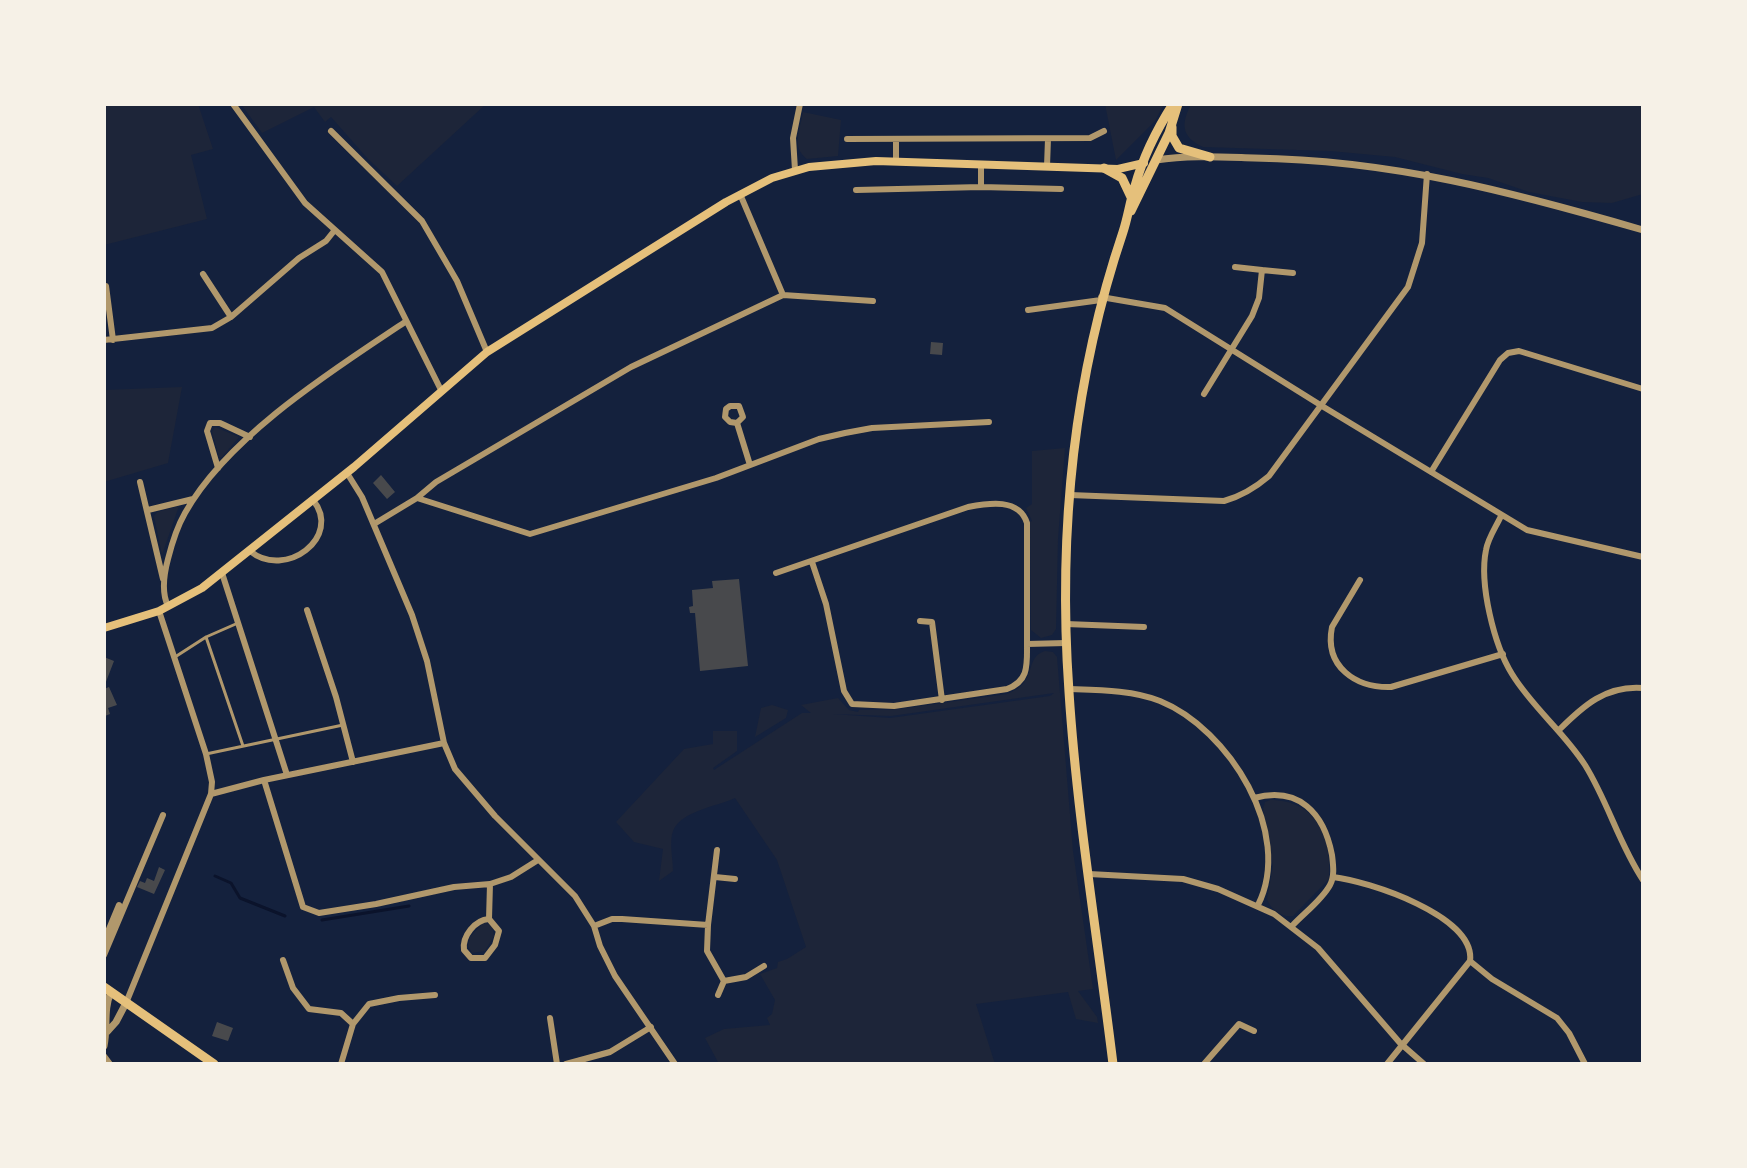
<!DOCTYPE html>
<style>
body{margin:0}
#map{position:relative;width:1747px;height:1168px;overflow:hidden;background:#14213d;font-family:Signika,sans-serif}
canvas{display:block}
.frame{position:absolute;inset:0;border:106px solid #f6f1e7;pointer-events:none}
</style>
<div id="map">
<canvas width="1747" height="1168"></canvas>
<div class="frame"></div>
</div>
<script>
const context = document.querySelector('canvas').getContext('2d');
context.lineJoin = 'round';
function fillPath(path, color) { context.fillStyle = color; context.fill(path, 'evenodd'); }
function stroke(path, color, width, dash) { context.strokeStyle = color; context.lineWidth = width; context.lineCap = dash ? 'butt' : 'round'; context.setLineDash(dash || []); context.stroke(path); }
fillPath(new Path2D(`
 M 104,104 L 198,104 L 213,149 L 191,155 L 207,219 L 104,245 Z
 M 241,104 L 486,104 L 397,186 L 368,159 L 331,117 L 325,122 L 314,107 L 262,133 Z
 M 1105,104 L 1164,104 L 1155,121 L 1116,160 Z
 M 1191,104 L 1643,104 L 1643,194 L 1612,203 L 1582,202 L 1529,192 L 1488,178 L 1462,174 L 1395,157 L 1330,151 L 1203,147 C 1181,137 1181,124 1191,104 Z
 M 803,112 L 841,120 L 838,156 L 807,159 C 791,147 800,130 803,112 Z
 M 182,387 L 168,463 L 104,482 L 104,390 Z
 M 215,427 L 239,437 L 222,457 L 219,457 L 212,432 Z
 M 1065,448 L 1058,539 L 1056,629 L 1052,635 L 1041,638 L 1031,630 L 1030,522 L 1032,521 L 1026,508 L 1032,504 L 1032,451 Z
 M 179,506 L 162,555 L 154,516 L 157,512 Z
 M 1045,651 L 1053,652 L 1057,657 L 1073,851 L 1093,989 L 1078,991 L 1097,1017 L 1098,1023 L 1076,1019 L 1068,992 L 976,1004 L 995,1064 L 719,1064 L 705,1038 L 724,1029 L 770,1025 L 767,1018 L 772,1014 L 775,1000 L 760,974 L 777,968 L 778,962 L 787,959 L 806,947 L 777,860 L 735,798 C 715,807 681,811 673,831 C 669,841 673,860 673,871 L 659,881 L 663,849 L 634,842 L 616,822 L 684,749 L 713,744 L 713,731 L 737,731 L 737,751 L 713,768 L 714,770 L 802,713 L 811,713 L 801,705 L 838,698 L 849,710 L 858,712 L 859,710 L 892,710 L 1007,694 C 1039,682 1023,658 1045,651 ZM 1054,693 L 1050,696 L 890,718 L 832,714 L 891,716 Z
 M 772,705 L 788,710 L 786,718 L 755,737 L 761,708 Z
 M 1270,800 C 1316,800 1332,837 1329,879 L 1293,916 C 1282,918 1270,909 1267,899 L 1273,866 L 1263,809 L 1265,802 Z
 M 484,922 L 492,926 L 494,936 L 485,951 L 472,953 L 468,946 L 470,937 Z`), '#1d2539');
stroke(new Path2D(`
 M 215,876 L 231,883 L 240,898 L 285,916
 M 322,920 L 409,906`), '#0b132b', 3);
fillPath(new Path2D(`
 M 931,342 L 943,343 L 942,355 L 930,354 Z
 M 381,475 L 395,492 L 387,499 L 373,483 Z
 M 739,579 L 748,666 L 700,671 L 695,613 L 690,613 L 689,607 L 693,606 L 692,590 L 713,588 L 712,581 Z
 M 104,657 L 114,661 L 104,687 Z
 M 109,687 L 117,705 L 108,708 L 110,714 L 105,716 L 104,689 Z
 M 159,867 L 165,870 L 154,894 L 137,887 L 140,881 L 145,883 L 147,878 L 154,881 Z
 M 217,1022 L 233,1028 L 228,1041 L 212,1036 Z`), '#48494c');
stroke(new Path2D(`
 M 206,637 L 243,746
 M 175,657 L 206,637 L 238,623
 M 206,754 L 343,725`), '#b1986c', 3);
stroke(new Path2D(`
 M 233,104 L 305,203 L 382,272 L 441,390
 M 331,131 L 422,221 L 457,281 L 487,352
 M 847,139 L 1090,138 L 1104,131
 M 896,140 L 896,161
 M 1047,166 L 1048,139
 M 795,170 L 793,138 L 800,104
 M 981,187 L 1061,189
 M 856,190 L 981,187 L 981,164
 M 740,194 L 783,295
 M 1235,267 L 1262,270
 M 203,274 L 231,317
 M 106,286 L 113,340
 M 1101,297 L 1165,308 L 1322,406 L 1527,530 L 1643,557
 M 1028,310 L 1101,300
 M 104,340 L 212,328 L 231,317 L 299,258 L 326,241 L 334,231
 M 1204,394 L 1252,316 L 1259,298 L 1262,270 L 1293,273
 M 737,423 L 730,422 L 725,417 L 726,409 L 730,406 L 739,406 L 743,417 L 737,423 L 750,465
 M 218,468 L 207,431 L 210,423 L 220,423 L 250,437
 M 1431,472 L 1500,360 L 1508,353 L 1519,351 L 1643,389
 M 347,473 L 362,497 L 412,615 L 427,661 L 444,743 L 455,769 L 495,816 L 575,896 L 594,926 L 600,946 L 615,976 L 675,1064
 M 140,482 L 163,579
 M 1070,495 L 1224,501 C 1242,496 1255,488 1269,476 L 1408,287 L 1422,243 L 1427,174
 M 417,498 L 436,482 L 631,367 L 783,295 L 873,301
 M 148,510 L 193,499
 M 1501,516 C 1496,527 1488,538 1486,550 C 1479,584 1494,645 1512,674 C 1532,707 1564,732 1585,765 C 1608,802 1619,844 1643,880
 M 374,524 L 417,498 L 530,534 L 716,478 L 819,439 L 845,433 L 872,428 L 989,422
 M 250,551 C 285,580 343,537 313,500
 M 812,562 L 826,604 L 844,691 L 852,704 L 894,706 L 1007,689 C 1029,681 1027,665 1027,644
 M 222,573 L 287,775
 M 776,573 L 968,507 C 989,503 1019,498 1027,523 L 1027,644 L 1066,643
 M 1360,580 L 1332,627 C 1324,667 1356,688 1391,687 L 1503,654
 M 168,606 C 161,592 164,574 168,559 C 172,543 177,527 185,513 C 228,436 333,370 405,322
 M 307,610 L 336,697 L 353,762
 M 920,621 L 932,622 L 942,700
 M 1066,624 L 1144,627
 M 1068,689 C 1098,690 1133,690 1160,701 C 1229,729 1294,833 1258,905
 M 1559,730 C 1583,706 1606,685 1643,688
 M 264,780 L 303,907 L 319,913 L 376,904 L 454,887 L 490,884 L 511,877 L 538,860
 M 211,794 L 264,780 L 444,743
 M 1254,798 C 1299,786 1324,813 1332,855 C 1333,864 1335,876 1330,885 C 1322,900 1304,913 1292,926
 M 1089,874 L 1183,879 L 1218,889 L 1274,914 L 1318,948 L 1400,1043 L 1424,1064
 M 715,877 L 735,879
 M 1333,877 C 1368,881 1476,916 1470,961 L 1492,979 L 1557,1018 L 1569,1033 L 1585,1064
 M 489,919 C 475,920 462,936 464,950 L 471,958 L 485,958 L 495,945 L 499,931 L 489,919 L 490,884
 M 708,925 L 707,951 L 724,981 L 746,977 L 764,966
 M 594,926 L 612,919 L 622,919 L 708,925 L 717,850
 M 104,941 L 119,905
 M 104,955 L 163,815
 M 283,960 L 293,988 L 309,1009 L 341,1013 L 353,1024
 M 718,995 L 724,981
 M 126,1003 L 211,794 L 212,782 L 206,754 L 159,611
 M 550,1018 L 557,1064
 M 104,1056 L 110,1064
 M 341,1064 L 353,1024 L 369,1004 L 399,998 L 435,995
 M 566,1064 L 610,1052 L 651,1027
 M 1204,1064 L 1239,1024 L 1254,1031
 M 1387,1064 L 1470,961`), '#b1986c', 6);
stroke(new Path2D(`
 M 1156,160 C 1189,155 1221,157 1254,158 C 1392,160 1512,192 1643,230
 M 107,1032 L 116,1022 L 126,1003
 M 104,1046 C 108,1027 103,1010 111,992`), '#b1986c', 7);
stroke(new Path2D(`
 M 104,628 L 159,611 L 202,588 L 354,467 L 487,352 L 726,202 L 772,178 L 809,167 L 876,161 L 1118,169 L 1144,163`), '#e5c07b', 8);
stroke(new Path2D(`
 M 1172,127 L 1172,136 L 1179,148 L 1210,157
 M 1104,168 L 1122,178 L 1131,197
 M 1131,211 L 1169,133 L 1178,104
 M 104,987 L 214,1064
 M 1113,1064 C 1098,940 1077,816 1069,692 C 1058,537 1073,380 1123,232 C 1128,217 1130,201 1135,186 C 1143,157 1157,129 1173,104`), '#e5c07b', 9);
</script>
